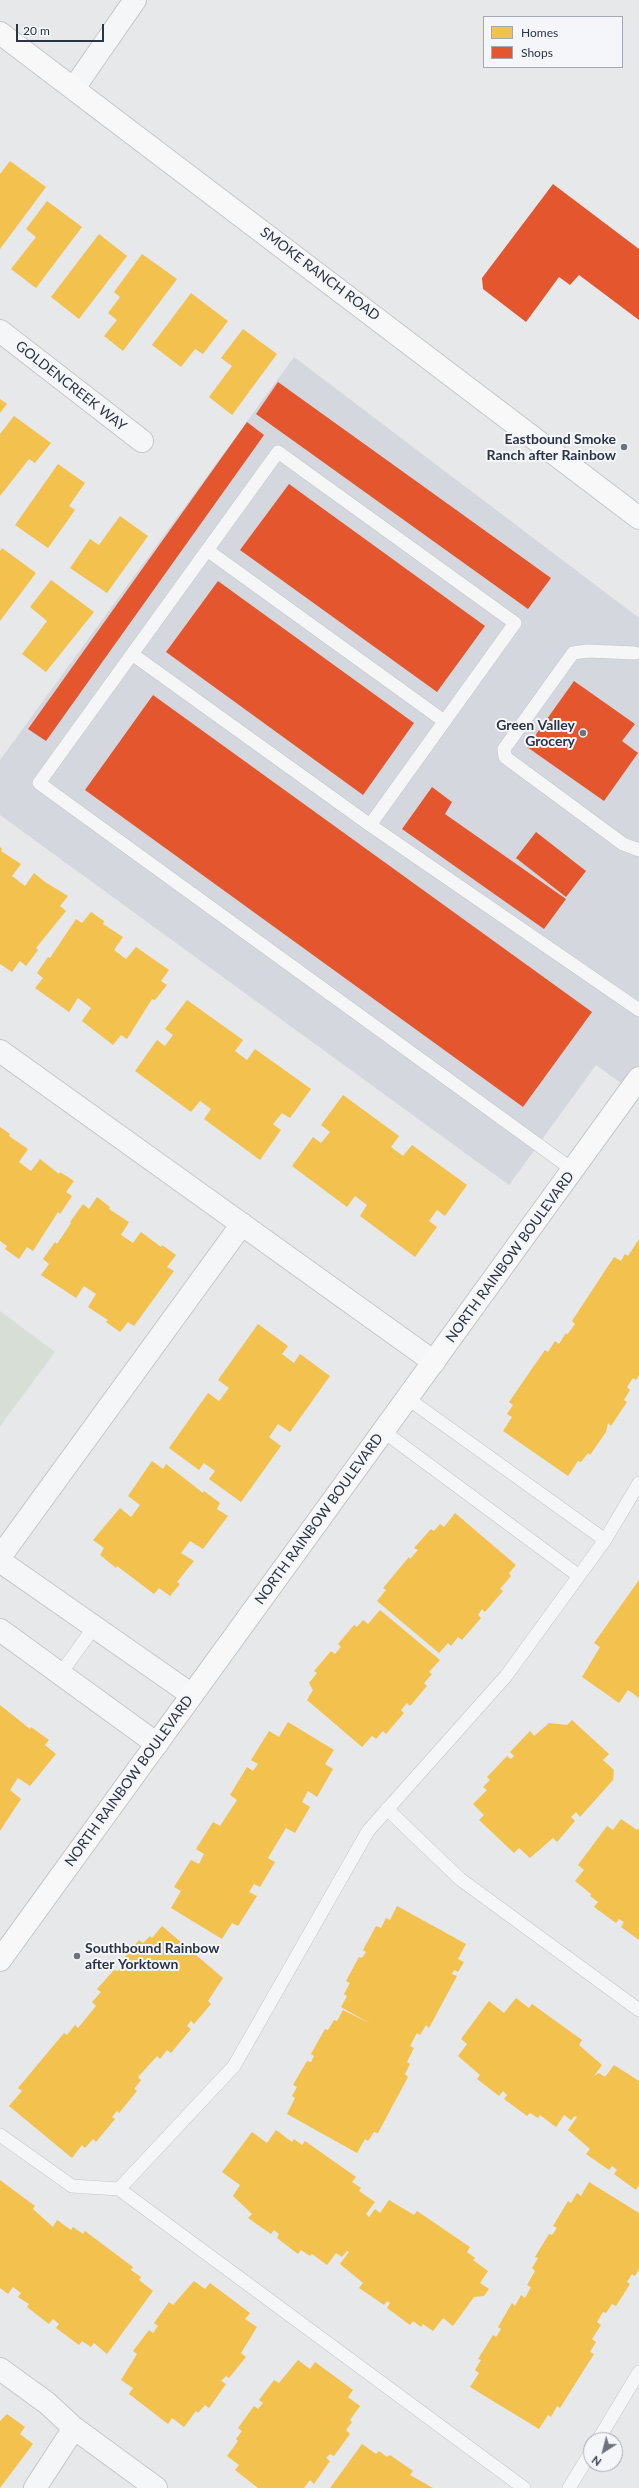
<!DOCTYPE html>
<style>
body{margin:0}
#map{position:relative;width:639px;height:2488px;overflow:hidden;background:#e6e8ea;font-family:Lato,sans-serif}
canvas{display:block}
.legend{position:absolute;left:483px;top:16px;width:140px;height:52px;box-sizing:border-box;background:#f4f6f9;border:1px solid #a4a8b1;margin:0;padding:5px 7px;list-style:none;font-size:12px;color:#2b3445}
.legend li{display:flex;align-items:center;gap:8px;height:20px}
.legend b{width:20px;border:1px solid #a4a8b1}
.north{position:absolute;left:583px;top:2432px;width:40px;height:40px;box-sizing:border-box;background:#f4f6f9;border:1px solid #a4a8b1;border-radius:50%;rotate:216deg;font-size:11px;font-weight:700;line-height:16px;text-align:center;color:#2b3445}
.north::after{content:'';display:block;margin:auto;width:14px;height:18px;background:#6c737f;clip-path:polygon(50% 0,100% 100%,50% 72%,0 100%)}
.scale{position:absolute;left:16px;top:24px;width:88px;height:18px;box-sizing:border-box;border:2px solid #2b3445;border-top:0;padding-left:5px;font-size:12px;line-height:14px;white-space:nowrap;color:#2b3445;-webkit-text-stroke:3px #f4f6f9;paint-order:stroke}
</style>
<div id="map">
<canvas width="639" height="2488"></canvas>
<ul class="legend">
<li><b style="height:11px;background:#f2c14e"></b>Homes</li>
<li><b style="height:11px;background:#e4572e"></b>Shops</li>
</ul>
<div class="north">N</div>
<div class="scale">20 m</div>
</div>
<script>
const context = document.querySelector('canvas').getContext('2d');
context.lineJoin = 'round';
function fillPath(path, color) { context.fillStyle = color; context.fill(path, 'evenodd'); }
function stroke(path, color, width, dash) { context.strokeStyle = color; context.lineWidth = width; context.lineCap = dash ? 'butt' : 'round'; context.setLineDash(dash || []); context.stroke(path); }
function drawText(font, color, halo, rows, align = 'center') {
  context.font = font + ' Lato,sans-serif'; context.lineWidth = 4; context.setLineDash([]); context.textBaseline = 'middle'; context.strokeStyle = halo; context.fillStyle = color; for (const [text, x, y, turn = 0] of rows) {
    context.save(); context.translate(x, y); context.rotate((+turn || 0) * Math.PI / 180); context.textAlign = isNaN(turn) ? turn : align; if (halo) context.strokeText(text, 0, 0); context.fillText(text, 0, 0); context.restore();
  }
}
fillPath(new Path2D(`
 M 294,357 L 639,618 L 639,1096 L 596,1065 L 509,1185 L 0,815 L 0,760 Z`), '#d4d7dd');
fillPath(new Path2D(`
 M 0,1311 L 55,1352 L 0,1426 Z`), '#d6ded6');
fillPath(new Path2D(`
 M 10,161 L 46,187 L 0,249 L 0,174 Z
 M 47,201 L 82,227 L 36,288 L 11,269 L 36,237 L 26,229 Z
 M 99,234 L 127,256 L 79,319 L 51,297 Z
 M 142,254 L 177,279 L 123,351 L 104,336 L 117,320 L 108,313 L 120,297 L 114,292 Z
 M 191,293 L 228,321 L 203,354 L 195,349 L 181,367 L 152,345 Z
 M 243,329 L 277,354 L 232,415 L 209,397 L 232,366 L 221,358 Z
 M 0,399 L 7,404 L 0,413 Z
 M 14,416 L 51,443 L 35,463 L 29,459 L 0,496 L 0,434 Z
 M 58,464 L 85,483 L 69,506 L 75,510 L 48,548 L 15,525 Z
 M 120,516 L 148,536 L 107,593 L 70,568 L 90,539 L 99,545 Z
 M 2,548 L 36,573 L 0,621 L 0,551 Z
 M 51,580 L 94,612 L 46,672 L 22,654 L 47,621 L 30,607 Z
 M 0,847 L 2,849 L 1,851 L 21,864 L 12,876 L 25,886 L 34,873 L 45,882 L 68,896 L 60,906 L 66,911 L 36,948 L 38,950 L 26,966 L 20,961 L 12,972 L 0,964 Z
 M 91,912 L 104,921 L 103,924 L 123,937 L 114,950 L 126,959 L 136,947 L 169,970 L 161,981 L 167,985 L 155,1000 L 152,999 L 127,1039 L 121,1035 L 113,1045 L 82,1021 L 91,1008 L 78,998 L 69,1012 L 35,988 L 43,978 L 37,973 L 48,957 L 50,958 L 76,919 L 82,923 Z
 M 187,1000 L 243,1040 L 235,1051 L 247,1060 L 255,1049 L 311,1089 L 290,1118 L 282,1113 L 273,1124 L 281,1130 L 260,1160 L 204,1119 L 211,1109 L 200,1101 L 191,1112 L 135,1071 L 157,1040 L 165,1046 L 173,1035 L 165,1029 Z
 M 343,1095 L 399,1136 L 391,1147 L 403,1156 L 412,1145 L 467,1185 L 445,1216 L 437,1210 L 429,1221 L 437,1227 L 415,1257 L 360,1216 L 367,1205 L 355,1196 L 347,1207 L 292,1166 L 313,1137 L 321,1143 L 330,1132 L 321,1125 Z
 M 0,1127 L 10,1134 L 9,1136 L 28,1149 L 19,1162 L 31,1171 L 40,1159 L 59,1174 L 60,1172 L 74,1181 L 66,1192 L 72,1196 L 60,1214 L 58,1212 L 33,1251 L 27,1247 L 19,1259 L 5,1249 L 7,1246 L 0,1241 Z
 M 97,1197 L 110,1207 L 109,1209 L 129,1222 L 121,1235 L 133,1243 L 141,1232 L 161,1247 L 162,1245 L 176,1255 L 167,1267 L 174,1271 L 134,1326 L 128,1322 L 120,1332 L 106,1322 L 108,1320 L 88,1307 L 96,1294 L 84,1286 L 76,1298 L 41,1275 L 49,1264 L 43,1259 L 55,1242 L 57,1244 L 71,1223 L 70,1222 L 83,1204 L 89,1209 Z
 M 639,1239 L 639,1375 L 636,1380 L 633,1378 L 627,1387 L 630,1390 L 624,1400 L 627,1402 L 611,1426 L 608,1423 L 606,1432 L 590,1455 L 588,1453 L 581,1462 L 578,1461 L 568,1476 L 503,1431 L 512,1417 L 507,1414 L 513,1405 L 509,1402 L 545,1350 L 548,1352 L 555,1341 L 559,1344 L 566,1333 L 567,1335 L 575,1324 L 572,1321 L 614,1257 L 621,1261 L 625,1254 L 628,1256 Z
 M 258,1324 L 288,1346 L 282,1354 L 294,1363 L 300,1354 L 330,1376 L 290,1432 L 278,1424 L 269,1437 L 281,1446 L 241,1502 L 209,1479 L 215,1471 L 204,1463 L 199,1470 L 169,1448 L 208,1393 L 219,1401 L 229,1388 L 218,1380 Z
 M 152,1461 L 163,1469 L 166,1464 L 203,1493 L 204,1491 L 220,1503 L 217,1509 L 228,1516 L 203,1549 L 190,1541 L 181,1553 L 194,1561 L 177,1582 L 180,1584 L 170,1596 L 159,1588 L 154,1594 L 117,1566 L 116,1568 L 100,1555 L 104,1548 L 93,1540 L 120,1508 L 131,1517 L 140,1505 L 128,1496 Z
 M 455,1513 L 516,1565 L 509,1573 L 511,1576 L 500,1589 L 503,1591 L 485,1612 L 482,1609 L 478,1615 L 481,1618 L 462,1640 L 458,1637 L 451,1646 L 448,1643 L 439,1653 L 377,1601 L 386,1590 L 383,1588 L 409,1557 L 410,1559 L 418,1550 L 414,1548 L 431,1529 L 434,1531 L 440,1524 L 444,1527 Z
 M 639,1580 L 639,1698 L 628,1690 L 619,1703 L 582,1677 L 600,1647 L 594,1643 Z
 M 380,1610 L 440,1660 L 429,1672 L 432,1674 L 424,1683 L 427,1686 L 410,1706 L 407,1703 L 401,1710 L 404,1713 L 386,1734 L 383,1731 L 376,1739 L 372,1736 L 362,1747 L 307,1700 L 313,1690 L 309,1683 L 317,1673 L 314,1671 L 331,1651 L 335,1654 L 341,1647 L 338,1644 L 354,1625 L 357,1627 L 363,1620 L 368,1624 Z
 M 0,1705 L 30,1729 L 31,1727 L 49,1740 L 45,1745 L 56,1754 L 30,1786 L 18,1778 L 10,1790 L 21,1799 L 0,1831 Z
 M 572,1720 L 609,1754 L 603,1760 L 614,1770 L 613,1780 L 580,1817 L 576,1812 L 571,1817 L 575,1821 L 557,1842 L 553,1838 L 530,1858 L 519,1848 L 514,1853 L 479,1820 L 484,1815 L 473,1804 L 487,1790 L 483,1787 L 490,1780 L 487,1777 L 507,1756 L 511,1759 L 514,1756 L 510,1752 L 530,1731 L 534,1736 L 549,1723 L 567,1725 Z
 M 288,1722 L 334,1750 L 325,1764 L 333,1769 L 317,1797 L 308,1791 L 302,1802 L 310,1807 L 295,1833 L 286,1828 L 268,1858 L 275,1862 L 260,1887 L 254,1884 L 249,1892 L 257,1896 L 238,1926 L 232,1923 L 222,1939 L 171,1908 L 181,1891 L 174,1887 L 191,1860 L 199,1864 L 204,1854 L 196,1849 L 213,1822 L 220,1826 L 237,1800 L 230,1795 L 247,1767 L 253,1771 L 258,1764 L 251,1760 L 269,1731 L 279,1737 Z
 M 621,1819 L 637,1830 L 639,1828 L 639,1940 L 621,1927 L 624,1922 L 619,1919 L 616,1923 L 594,1907 L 598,1902 L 590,1896 L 591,1894 L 575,1881 L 584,1870 L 578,1865 L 607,1826 L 613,1830 Z
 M 397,1906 L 466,1944 L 458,1959 L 464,1962 L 458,1972 L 454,1970 L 452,1974 L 457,1976 L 429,2028 L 426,2025 L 420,2035 L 417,2033 L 410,2046 L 414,2048 L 407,2062 L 410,2064 L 405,2074 L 408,2077 L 378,2133 L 374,2132 L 368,2141 L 365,2139 L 357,2153 L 287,2114 L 295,2098 L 292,2096 L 297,2087 L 293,2085 L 307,2061 L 311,2062 L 314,2056 L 311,2054 L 325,2029 L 328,2030 L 334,2020 L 337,2021 L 343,2010 L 371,2024 L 341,2007 L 347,1996 L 344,1994 L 350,1983 L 346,1981 L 359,1957 L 362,1958 L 366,1952 L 363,1950 L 376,1926 L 381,1928 L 386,1918 L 390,1920 Z
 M 162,1926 L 223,1978 L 208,2001 L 211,2004 L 194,2024 L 191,2021 L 187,2026 L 191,2029 L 171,2053 L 167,2050 L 160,2059 L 157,2056 L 138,2077 L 141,2080 L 134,2089 L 137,2091 L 119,2113 L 117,2111 L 112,2117 L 115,2119 L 96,2142 L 93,2139 L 85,2148 L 82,2145 L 72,2158 L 9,2106 L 22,2091 L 18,2088 L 64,2033 L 67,2035 L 75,2025 L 78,2028 L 96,2006 L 92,2002 L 101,1992 L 97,1989 L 114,1970 L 118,1971 L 124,1964 L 121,1962 L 139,1940 L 143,1943 L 150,1936 L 152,1938 Z
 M 516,1998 L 529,2008 L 532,2004 L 582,2040 L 579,2045 L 602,2065 L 594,2076 L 599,2073 L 605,2077 L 614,2065 L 639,2081 L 639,2185 L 636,2190 L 614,2174 L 617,2170 L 612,2166 L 609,2170 L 586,2154 L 590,2149 L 568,2130 L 577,2117 L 575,2116 L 571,2120 L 564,2115 L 556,2127 L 540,2115 L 538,2118 L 530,2113 L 527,2116 L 504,2099 L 507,2095 L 503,2091 L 499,2096 L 477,2079 L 480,2075 L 458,2056 L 467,2044 L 461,2039 L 489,2001 L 504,2013 Z
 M 276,2130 L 292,2142 L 294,2139 L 302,2145 L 305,2141 L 356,2177 L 352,2182 L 361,2188 L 359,2191 L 375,2202 L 366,2214 L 369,2217 L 375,2209 L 380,2213 L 389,2200 L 414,2215 L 417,2211 L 470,2247 L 467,2252 L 475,2258 L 473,2260 L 488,2271 L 480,2283 L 489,2289 L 484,2296 L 474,2297 L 453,2326 L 443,2318 L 433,2331 L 423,2324 L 421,2327 L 413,2321 L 410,2325 L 387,2308 L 390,2303 L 387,2301 L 384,2305 L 359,2288 L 363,2283 L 340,2264 L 349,2252 L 347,2251 L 342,2257 L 336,2253 L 327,2265 L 312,2254 L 310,2256 L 301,2250 L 298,2254 L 277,2238 L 279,2234 L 274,2230 L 271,2234 L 248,2218 L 252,2214 L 233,2196 L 240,2185 L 222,2172 L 252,2132 L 267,2143 Z
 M 0,2180 L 35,2206 L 33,2209 L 53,2227 L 57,2220 L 71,2230 L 73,2227 L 83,2234 L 85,2231 L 133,2267 L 131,2270 L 141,2277 L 139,2280 L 153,2291 L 107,2354 L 94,2343 L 91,2347 L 82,2341 L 79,2345 L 56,2328 L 59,2324 L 53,2319 L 49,2324 L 27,2307 L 29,2304 L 18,2297 L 21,2293 L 13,2287 L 8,2294 L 0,2288 Z
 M 589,2182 L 639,2213 L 639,2269 L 635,2276 L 632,2274 L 627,2282 L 630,2284 L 616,2306 L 612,2304 L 606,2313 L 603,2312 L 597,2322 L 601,2325 L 592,2339 L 596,2342 L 590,2352 L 594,2354 L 560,2408 L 557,2406 L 551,2417 L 548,2415 L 539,2429 L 470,2387 L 479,2373 L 475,2370 L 481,2360 L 478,2359 L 493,2335 L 496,2337 L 501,2329 L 498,2327 L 512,2303 L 515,2306 L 521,2295 L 525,2298 L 531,2287 L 527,2285 L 535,2271 L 532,2268 L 538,2258 L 535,2257 L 549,2234 L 552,2235 L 557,2228 L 553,2226 L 568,2201 L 571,2203 L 577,2193 L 581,2196 Z
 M 194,2281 L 205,2289 L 210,2283 L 250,2313 L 245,2319 L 257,2327 L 241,2353 L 246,2357 L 229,2378 L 226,2376 L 221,2381 L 226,2384 L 209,2408 L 205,2405 L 198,2413 L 196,2411 L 184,2427 L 172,2418 L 168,2424 L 129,2394 L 133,2388 L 121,2380 L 137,2354 L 133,2351 L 149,2330 L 153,2333 L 158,2326 L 154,2323 L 169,2302 L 173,2305 Z
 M 298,2360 L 310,2369 L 315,2362 L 353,2390 L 348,2397 L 360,2406 L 350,2420 L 352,2422 L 346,2430 L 350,2434 L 334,2456 L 330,2454 L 326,2458 L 330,2461 L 314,2484 L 310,2480 L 304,2488 L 258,2488 L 235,2470 L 239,2465 L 227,2456 L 238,2441 L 236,2439 L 242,2431 L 238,2428 L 254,2406 L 258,2409 L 263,2403 L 259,2400 L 274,2380 L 279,2383 Z
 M 7,2414 L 25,2427 L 20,2434 L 33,2444 L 0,2488 L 0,2421 Z
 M 362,2444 L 376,2454 L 379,2451 L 387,2457 L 390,2455 L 413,2471 L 410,2475 L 433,2488 L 330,2488 Z`), '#f2c14e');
fillPath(new Path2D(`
 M 553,184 L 639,249 L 639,320 L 579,275 L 570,285 L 559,277 L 526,322 L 483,289 L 482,278 Z
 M 278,382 L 551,578 L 528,609 L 256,414 Z
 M 247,422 L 264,435 L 46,741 L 28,729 Z
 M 289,484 L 485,626 L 437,692 L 240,550 Z
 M 218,581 L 414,723 L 363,795 L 166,652 Z
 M 574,681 L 635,724 L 622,741 L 638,753 L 604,801 L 527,747 Z
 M 153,695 L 592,1012 L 523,1107 L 85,790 Z
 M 432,787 L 452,802 L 445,814 L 566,899 L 544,929 L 402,829 Z
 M 536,832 L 586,871 L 566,897 L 516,858 Z`), '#e4572e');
const service = new Path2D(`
 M 207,550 L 444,721
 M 635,653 L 587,651 L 573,653 L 504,749 L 505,757 L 623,844 L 639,850
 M 132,654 L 370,825 L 639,1010
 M 370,825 L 515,623 L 278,452 L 39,783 L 573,1170
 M 407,1398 L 605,1540
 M 383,1431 L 579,1576
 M 61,1673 L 94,1627
 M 387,1809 L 460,1879 L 639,2010
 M 0,2135 L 72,2186 L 119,2189 L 524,2488
 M 119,2189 L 234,2066 L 368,1831 L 506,1676 L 605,1540 L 639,1483
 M 598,2440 L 639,2372
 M 569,2488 L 591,2452`);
const minor = new Path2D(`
 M 74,88 L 135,0
 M 0,331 L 142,441
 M 0,1051 L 434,1362
 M 0,1557 L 242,1224
 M 0,1561 L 192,1695
 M 0,1630 L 157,1744
 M 0,2369 L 47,2403 L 74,2428 L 156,2488
 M 35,2488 L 74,2428`);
const secondary = new Path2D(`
 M 0,33 L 639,518`);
const primary = new Path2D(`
 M 0,1960 L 639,1078`);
stroke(service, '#c4c6c8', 14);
stroke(minor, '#c4c6c8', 24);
stroke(secondary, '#c4c6c8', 24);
stroke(primary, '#c2c5c8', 24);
stroke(service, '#f5f6f7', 13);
stroke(minor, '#f5f6f7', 22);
stroke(secondary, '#f8f8f8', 22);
stroke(primary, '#f8f8f8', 22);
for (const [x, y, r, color] of [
 [624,447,4,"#6c737f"],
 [583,733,4,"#6c737f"],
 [77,1956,4,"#6c737f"]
]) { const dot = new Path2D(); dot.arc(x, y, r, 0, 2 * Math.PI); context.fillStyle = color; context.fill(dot); stroke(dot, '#f4f6f9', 1.5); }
drawText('14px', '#2b3445', '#f4f6f9', [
 ["SMOKE RANCH ROAD",320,274,37],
 ["GOLDENCREEK WAY",71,386,38],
 ["NORTH RAINBOW BOULEVARD",510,1257,-54],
 ["NORTH RAINBOW BOULEVARD",319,1519,-54],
 ["NORTH RAINBOW BOULEVARD",129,1781,-54]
]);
drawText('bold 14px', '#2b3445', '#f4f6f9', [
 ["Eastbound Smoke",616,439],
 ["Ranch after Rainbow",616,455],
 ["Green Valley",575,725],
 ["Grocery",575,741],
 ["Southbound Rainbow",85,1948,"left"],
 ["after Yorktown",85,1964,"left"]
], 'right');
</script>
